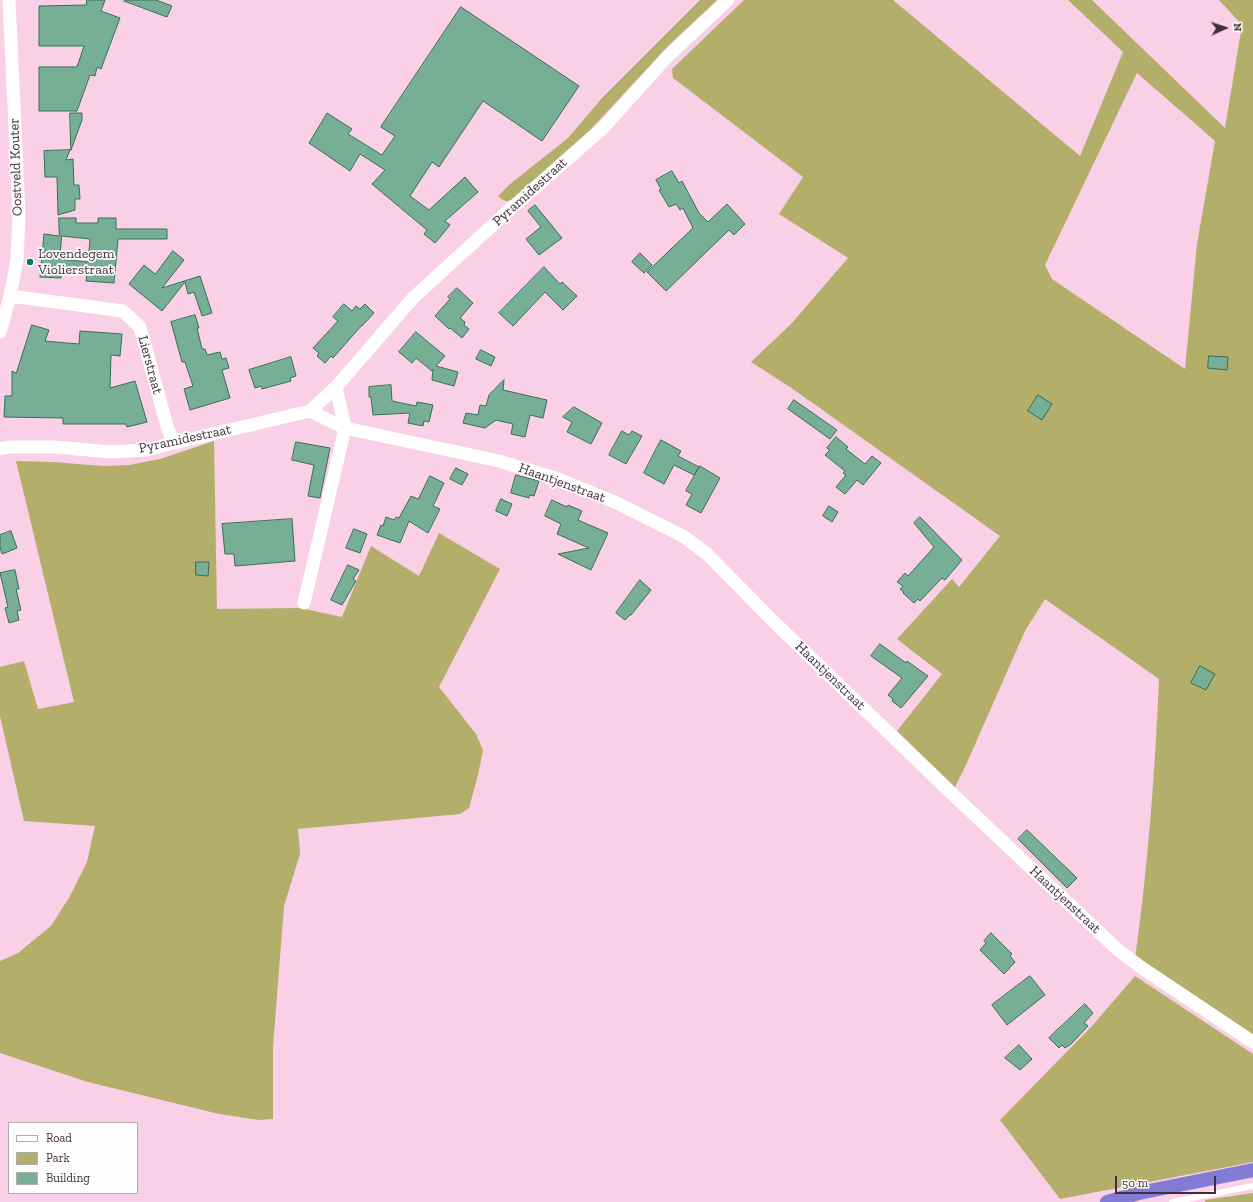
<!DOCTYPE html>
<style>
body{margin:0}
#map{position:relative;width:1253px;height:1202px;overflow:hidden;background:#fad0e6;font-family:"Zilla Slab",serif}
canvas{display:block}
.legend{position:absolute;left:8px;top:1122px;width:130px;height:72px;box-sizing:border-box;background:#fefefe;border:1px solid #b3abaf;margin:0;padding:5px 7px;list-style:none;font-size:12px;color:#422e39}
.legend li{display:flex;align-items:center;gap:8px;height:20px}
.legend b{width:20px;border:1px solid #b3abaf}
.north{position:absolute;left:1205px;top:8px;width:40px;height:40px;-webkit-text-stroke:3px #fefefe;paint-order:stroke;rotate:87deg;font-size:11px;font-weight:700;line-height:16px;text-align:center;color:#422e39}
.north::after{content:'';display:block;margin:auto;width:14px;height:18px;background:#422e39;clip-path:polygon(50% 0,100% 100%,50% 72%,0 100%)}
.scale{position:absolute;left:1115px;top:1176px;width:101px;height:18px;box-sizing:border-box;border:2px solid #422e39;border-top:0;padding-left:5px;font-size:12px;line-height:14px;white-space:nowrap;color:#422e39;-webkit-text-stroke:3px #fefefe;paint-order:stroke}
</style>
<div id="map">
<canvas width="1253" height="1202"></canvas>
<ul class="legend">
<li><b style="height:5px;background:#fff"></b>Road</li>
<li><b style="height:11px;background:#b3af6b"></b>Park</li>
<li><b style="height:11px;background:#77af96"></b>Building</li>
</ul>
<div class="north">N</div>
<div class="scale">50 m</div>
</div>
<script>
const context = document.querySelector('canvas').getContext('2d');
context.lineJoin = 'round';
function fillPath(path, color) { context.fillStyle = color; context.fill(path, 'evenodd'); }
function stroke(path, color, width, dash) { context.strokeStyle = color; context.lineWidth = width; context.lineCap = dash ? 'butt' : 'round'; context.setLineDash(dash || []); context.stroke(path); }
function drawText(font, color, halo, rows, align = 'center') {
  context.font = font + ' "Zilla Slab",serif'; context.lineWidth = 3.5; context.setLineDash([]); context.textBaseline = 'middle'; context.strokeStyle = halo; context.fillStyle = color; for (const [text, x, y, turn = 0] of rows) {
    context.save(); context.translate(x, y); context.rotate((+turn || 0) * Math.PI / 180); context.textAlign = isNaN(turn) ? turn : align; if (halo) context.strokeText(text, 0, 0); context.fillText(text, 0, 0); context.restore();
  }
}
fillPath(new Path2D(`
 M 700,0 L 717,0 L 670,44 L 589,131 L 513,199 C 506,203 504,201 498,196 L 509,185 L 568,138 L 602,98 Z
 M 744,0 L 893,0 L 1080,156 L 1123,52 L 1068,0 L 1092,0 L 1225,128 L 1242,25 L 1219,0 L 1253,0 L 1253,1037 L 1135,959 C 1148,866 1155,773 1159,679 L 1045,599 L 1025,631 L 966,765 L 955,787 L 897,731 L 942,674 L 897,639 L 952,579 L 959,587 L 1000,536 L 790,387 L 751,362 L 791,324 L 848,258 L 779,214 L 803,177 L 673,78 L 672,69 ZM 1137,73 L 1215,141 L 1197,244 L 1185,369 L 1052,279 L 1045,265 Z
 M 214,441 L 217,609 L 300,608 L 342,617 L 371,546 L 419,576 L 439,533 L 500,569 L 439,687 L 476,734 L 483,750 L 478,775 L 469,808 L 460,814 L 298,829 L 300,854 L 284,906 L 273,1047 L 273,1119 L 259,1120 L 219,1114 L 88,1082 L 0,1053 L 0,961 L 18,953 L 51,926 L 70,896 L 87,862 L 95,826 L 24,821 L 0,716 L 0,667 L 24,661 L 38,709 L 74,702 L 16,461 L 52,462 L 103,466 L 129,465 L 160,459 Z
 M 1135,976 L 1253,1054 L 1253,1162 L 1060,1199 L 1000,1120 L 1092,1026 Z
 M 1253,1193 L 1253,1202 L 1205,1202 L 1205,1200 Z`), '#b3af6b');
stroke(new Path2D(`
 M 1107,1202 L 1139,1193 L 1253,1170`), '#837cd6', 14);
const building = new Path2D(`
 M 87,0 L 105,0 L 101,11 L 120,18 L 101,69 L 97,67 L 95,76 L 90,75 L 77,111 L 39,111 L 39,67 L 77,67 L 84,46 L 39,46 L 39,6 L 86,5 Z
 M 125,0 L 156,0 L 172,6 L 167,17 L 124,1 Z
 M 461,7 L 579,86 L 542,141 L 483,101 L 439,167 L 432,162 L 410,196 L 429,210 L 465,177 L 478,192 L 445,221 L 450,225 L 435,243 L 424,234 L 427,230 L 372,184 L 385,170 L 360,154 L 350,171 L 309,143 L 327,113 L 352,129 L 348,134 L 382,155 L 395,136 L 381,127 Z
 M 70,113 L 82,113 L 82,120 L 71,150 Z
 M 70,150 L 66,160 L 73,159 L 74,185 L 79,185 L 80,199 L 75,199 L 75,210 L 58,215 L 57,177 L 45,177 L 44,151 Z
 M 672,171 L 679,183 L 682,181 L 699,213 L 708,222 L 727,204 L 745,224 L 734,235 L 729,230 L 666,291 L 647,272 L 693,228 L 683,208 L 680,210 L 676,204 L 669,207 L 659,190 L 661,189 L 656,180 Z
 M 535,205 L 562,238 L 539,255 L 526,239 L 541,227 L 528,211 Z
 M 59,218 L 76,218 L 76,223 L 98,223 L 98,218 L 116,218 L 116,229 L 167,229 L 167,239 L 118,239 L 114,283 L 86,281 L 87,272 L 62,269 L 61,278 L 40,277 L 44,234 L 59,236 ZM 62,236 L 90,239 L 88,262 L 60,259 Z
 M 173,251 L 184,260 L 162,288 L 200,276 L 212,313 L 202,316 L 194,292 L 188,294 L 185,282 L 162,311 L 129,284 L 144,265 L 155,274 Z
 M 640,253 L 652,265 L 644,273 L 632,262 Z
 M 544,267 L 560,284 L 562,282 L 577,296 L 563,310 L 545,292 L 513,326 L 499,313 Z
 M 457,288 L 473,303 L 460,318 L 465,322 L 464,325 L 469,329 L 462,338 L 450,328 L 449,329 L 435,316 L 450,299 L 448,297 Z
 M 344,304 L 352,311 L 356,306 L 360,309 L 365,304 L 374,313 L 362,326 L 362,325 L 333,358 L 331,356 L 325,363 L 317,356 L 319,353 L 313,348 L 338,321 L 333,317 Z
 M 195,315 L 199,328 L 197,328 L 202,349 L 205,349 L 207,355 L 220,352 L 222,359 L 226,358 L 229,368 L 222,370 L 230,398 L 190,410 L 184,389 L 193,386 L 185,362 L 182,362 L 171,322 Z
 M 32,325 L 49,330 L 45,341 L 79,344 L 80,331 L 122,334 L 120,356 L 111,355 L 110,388 L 135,381 L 147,422 L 127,427 L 126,424 L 63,424 L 63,418 L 4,417 L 5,396 L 12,396 L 12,371 L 16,373 Z
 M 416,332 L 445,356 L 436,366 L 458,372 L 454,386 L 432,380 L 433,369 L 432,371 L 416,358 L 412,363 L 399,352 Z
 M 481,350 L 495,357 L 491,366 L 476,359 Z
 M 1209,356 L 1228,357 L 1227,370 L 1208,368 Z
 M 291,357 L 296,376 L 290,378 L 291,381 L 262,389 L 261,386 L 255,388 L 249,370 Z
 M 504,380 L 503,390 L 547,400 L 543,418 L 530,415 L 525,437 L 511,434 L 513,424 L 496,420 L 485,428 L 463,423 L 466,413 L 478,415 L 480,405 L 486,406 L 489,395 Z
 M 391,385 L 392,401 L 416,406 L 417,402 L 433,405 L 429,422 L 424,421 L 423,426 L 408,423 L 410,413 L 373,415 L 371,397 L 369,397 L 369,387 Z
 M 1038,395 L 1052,404 L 1042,420 L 1028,411 Z
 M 794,400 L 837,430 L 830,439 L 788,409 Z
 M 574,407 L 602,423 L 591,444 L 567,432 L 572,422 L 563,417 Z
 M 622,431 L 629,435 L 632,431 L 642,436 L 626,464 L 609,455 Z
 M 836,437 L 848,447 L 846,449 L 865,464 L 872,456 L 881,463 L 863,485 L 857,480 L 845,494 L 836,487 L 846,475 L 843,473 L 845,471 L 825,455 L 830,450 L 827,448 Z
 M 661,440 L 681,451 L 678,456 L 699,467 L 694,475 L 674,465 L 664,484 L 644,473 Z
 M 296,442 L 330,448 L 320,498 L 308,496 L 314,465 L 292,460 Z
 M 700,466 L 720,478 L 701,513 L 686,505 L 692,494 L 686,491 Z
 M 456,468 L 468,474 L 462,485 L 450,479 Z
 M 516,475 L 539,481 L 534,496 L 530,495 L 529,498 L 511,493 Z
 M 430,476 L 444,483 L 433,506 L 440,509 L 428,533 L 409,521 L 400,543 L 377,535 L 381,525 L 383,526 L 386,517 L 394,520 L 396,517 L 399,518 L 411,496 L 418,499 Z
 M 501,499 L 512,504 L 507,516 L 496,511 Z
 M 552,500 L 567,507 L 568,505 L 582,511 L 578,520 L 608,533 L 591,570 L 558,554 L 589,548 L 557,534 L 561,524 L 545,516 Z
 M 829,506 L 838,512 L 832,522 L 823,516 Z
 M 920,517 L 962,560 L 945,580 L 942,578 L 920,601 L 918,599 L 914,603 L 903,593 L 904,592 L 900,589 L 903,586 L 897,582 L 905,573 L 908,576 L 934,547 L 914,523 Z
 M 292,519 L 295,561 L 235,566 L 234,554 L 225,554 L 222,524 Z
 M 354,529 L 367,534 L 360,553 L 346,548 Z
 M 11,531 L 17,548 L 2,554 L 0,547 L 0,535 Z
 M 196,562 L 209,562 L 208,576 L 196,575 Z
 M 348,565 L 359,570 L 353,579 L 356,581 L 342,605 L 331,600 Z
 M 15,570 L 19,589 L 16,589 L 21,610 L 17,611 L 19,620 L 9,623 L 5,608 L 8,607 L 0,573 Z
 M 640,580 L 651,590 L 631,615 L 630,615 L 625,620 L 616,613 Z
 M 880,644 L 906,663 L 907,661 L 928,676 L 901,708 L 892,701 L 893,699 L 888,695 L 902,678 L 871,656 Z
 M 1200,666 L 1215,674 L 1206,690 L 1191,683 Z
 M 1027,830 L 1077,878 L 1067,888 L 1018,839 Z
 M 991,933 L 1012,954 L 1010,956 L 1015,962 L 1004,974 L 980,950 L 986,943 L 984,941 Z
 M 1030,976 L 1045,995 L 1007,1025 L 992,1005 Z
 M 1085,1004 L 1093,1013 L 1084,1023 L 1088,1026 L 1071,1044 L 1065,1048 L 1062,1045 L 1059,1048 L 1049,1038 Z
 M 1019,1045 L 1032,1059 L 1020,1070 L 1005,1058 Z`);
fillPath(building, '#77af96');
stroke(building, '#376e58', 1);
stroke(new Path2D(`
 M 1172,1202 L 1253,1186`), '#fff', 6);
stroke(new Path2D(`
 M 10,296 L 123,311 L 140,327 L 167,426 L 173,443
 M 0,332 L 10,296 L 17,260 L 19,214 L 9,0
 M 310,411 L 345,428 L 499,461 L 558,479 L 615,502 L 683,536 L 707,554 L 774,622 L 946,788 L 1118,950 L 1142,968 L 1253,1042
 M 0,449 L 9,447 L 55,447 L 111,452 L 145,450 L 310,411 L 336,387 L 413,298 L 506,213 L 603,128 L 668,56 L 728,0
 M 304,603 L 345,428 L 336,387`), '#fff', 13);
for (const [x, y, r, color] of [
 [30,262,4,"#007a58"]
]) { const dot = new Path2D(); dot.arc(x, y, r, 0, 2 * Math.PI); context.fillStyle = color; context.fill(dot); stroke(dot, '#fefefe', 1.5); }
drawText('14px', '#422e39', '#fefefe', [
 ["Oostveld Kouter",16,167,-92],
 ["Pyramidestraat",530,192,-42],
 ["Lierstraat",150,365,75],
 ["Pyramidestraat",185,439,-12],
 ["Haantjenstraat",562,483,20],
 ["Haantjenstraat",830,676,44],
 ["Haantjenstraat",1065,900,43]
]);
drawText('14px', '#422e39', '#fefefe', [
 ["Lovendegem",38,254],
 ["Violierstraat",38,270]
], 'left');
</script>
